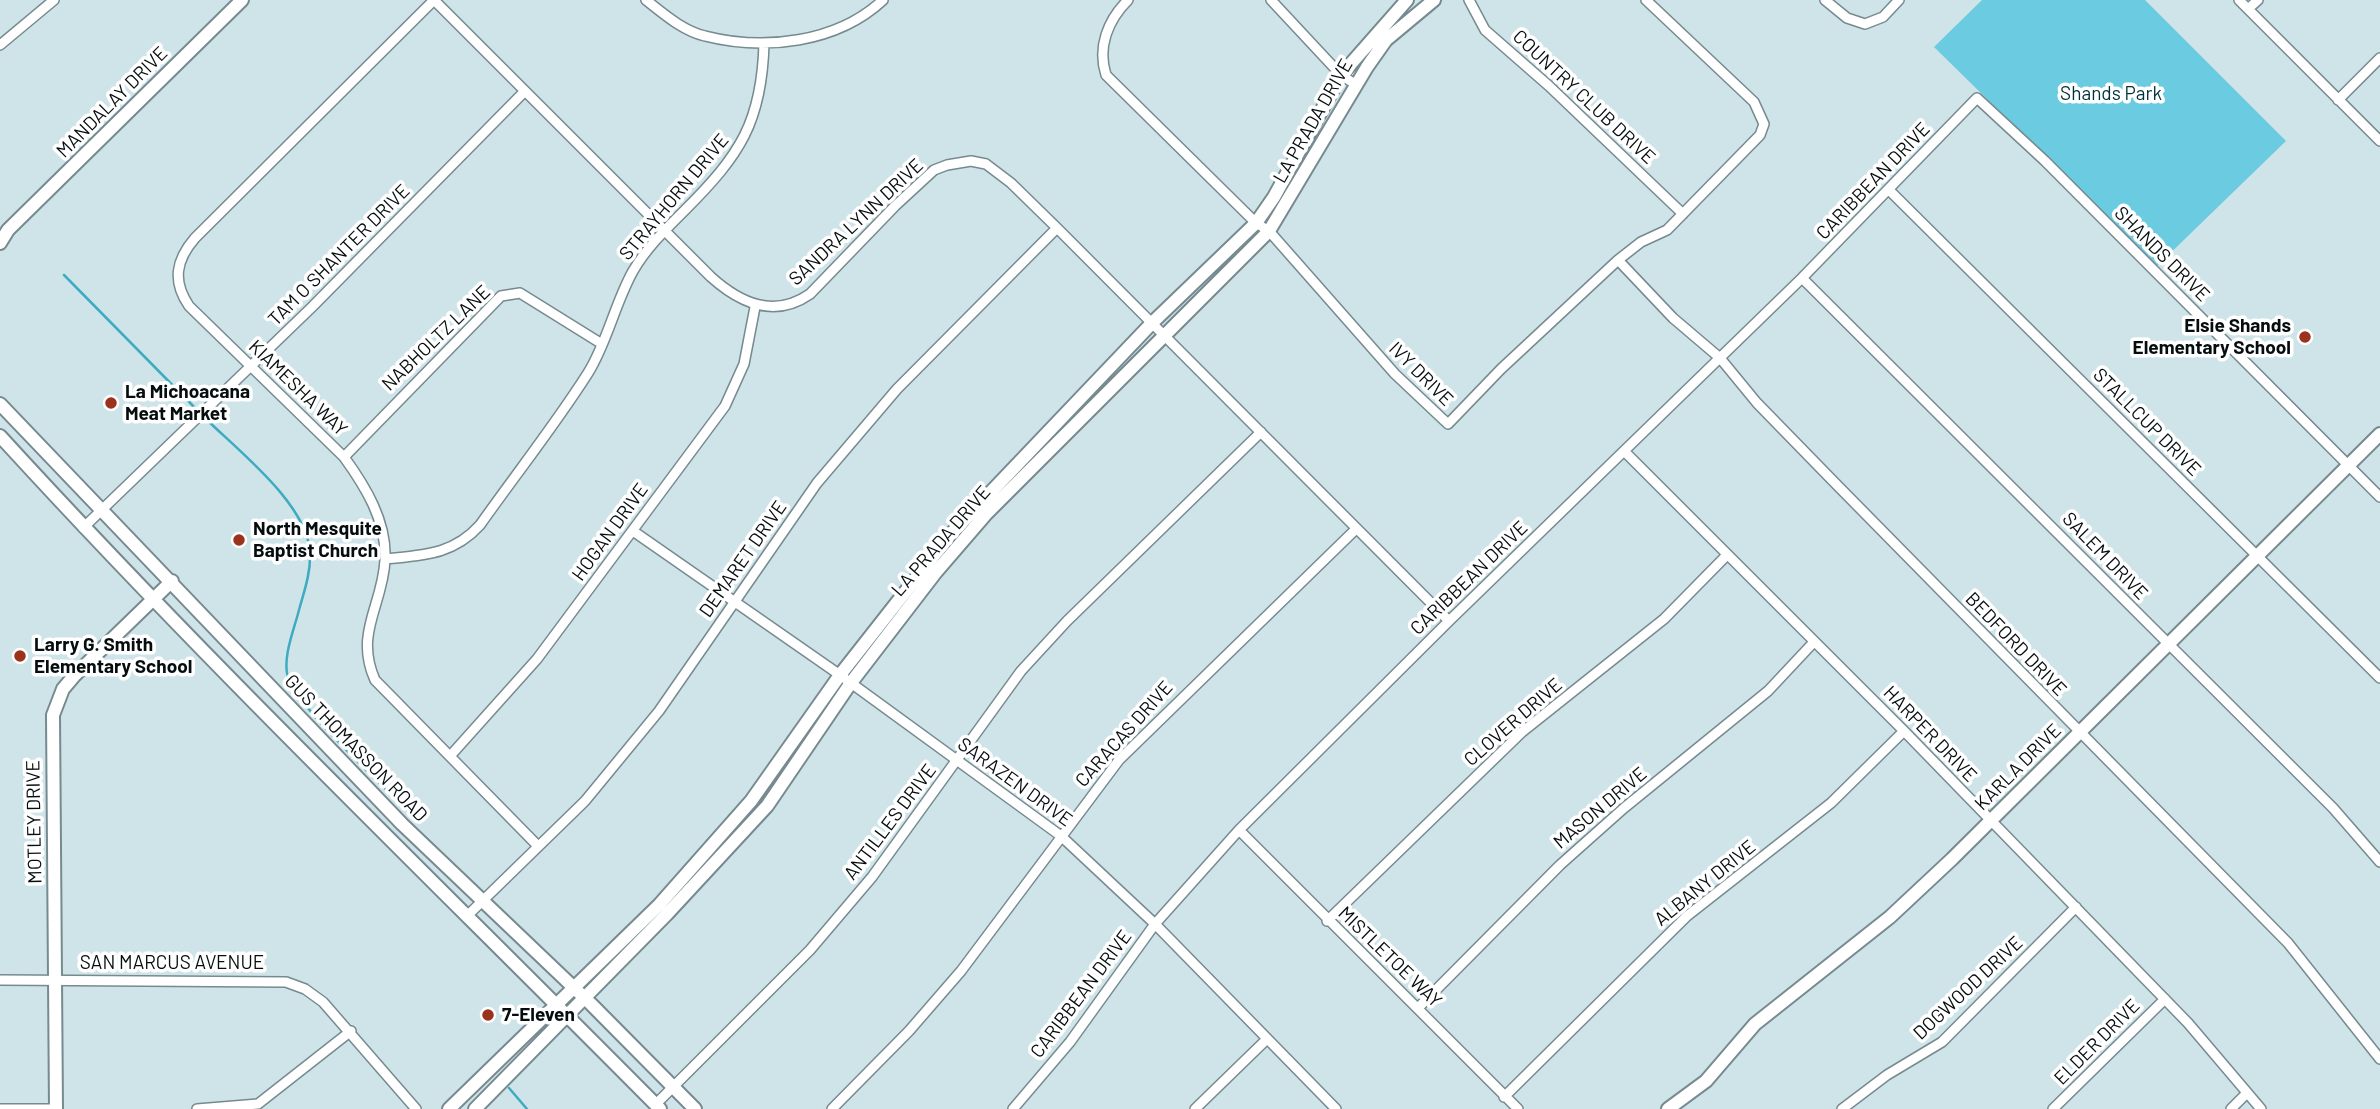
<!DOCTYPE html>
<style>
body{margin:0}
canvas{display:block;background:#cfe4e9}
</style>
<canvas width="2380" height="1109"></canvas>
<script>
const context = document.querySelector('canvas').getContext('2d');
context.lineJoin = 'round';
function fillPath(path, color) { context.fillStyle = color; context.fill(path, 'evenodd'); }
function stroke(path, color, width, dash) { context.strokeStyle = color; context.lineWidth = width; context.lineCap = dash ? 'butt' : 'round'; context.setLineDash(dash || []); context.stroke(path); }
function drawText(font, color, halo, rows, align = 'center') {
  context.font = font + ' Barlow,sans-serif'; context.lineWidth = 7; context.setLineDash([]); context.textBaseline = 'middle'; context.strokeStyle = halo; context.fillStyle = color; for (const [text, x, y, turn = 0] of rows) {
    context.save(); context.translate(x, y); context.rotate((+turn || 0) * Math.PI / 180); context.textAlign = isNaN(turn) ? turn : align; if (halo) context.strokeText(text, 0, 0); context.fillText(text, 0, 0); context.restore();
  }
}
fillPath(new Path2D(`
 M 1982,0 L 2145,0 L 2286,141 L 2157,266 L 1934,47 Z`), '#6bcbe0');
stroke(new Path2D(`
 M 64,275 L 199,412
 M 204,417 C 237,450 308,504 310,553 C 311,572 304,592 299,610 C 294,630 282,658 288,678 C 298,707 384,787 410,813
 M 509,1088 L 527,1109`), '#3fabc1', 2.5);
const street = new Path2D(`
 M 434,0 L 711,277 C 740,303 774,319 810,294 L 895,206 L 934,170 L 947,165 L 971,161 L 986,164 L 1011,183 L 1057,228 L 1449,621
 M 434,0 L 195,238 C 176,260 172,281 189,306 L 344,457 C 365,486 387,521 385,560 C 383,605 354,633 375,680 L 538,846
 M 646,0 C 664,14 683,31 705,36 C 764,51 837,43 883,0
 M 1128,0 C 1108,20 1097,47 1106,75 L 1256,223 L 1269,231 L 1395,374 L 1448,424 L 1501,369 L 1618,260 L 1641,242 L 1667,230 L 1760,135 L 1764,124 L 1754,102 L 1646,0
 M 1271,0 L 1341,75 L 1355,84
 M 1469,0 L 1485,30 L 1549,86 L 1683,214
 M 1825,0 L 1847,18 L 1865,24 L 1883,17 L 1899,0
 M 2239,0 L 2380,141
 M 2248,9 L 2258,0
 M 0,45 L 54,0
 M 2338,100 L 2380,58
 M 1890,191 L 2380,678
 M 1618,260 L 1673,318 L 1720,358 L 1757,403 L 1835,483 L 2288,943 L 2380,1059
 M 1802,278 L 2333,808 L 2380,862
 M 1624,451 L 1904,731 L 2188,1023 L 2261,1109
 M 344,457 L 501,296 L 520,293 L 602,344
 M 83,528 L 312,307 L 525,91
 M 633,531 L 840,675 L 1061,836 L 1155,924 L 1336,1109
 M 385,559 C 423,555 453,555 480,525 C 516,474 555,425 588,373 C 607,343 615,303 633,271 C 647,247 666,229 685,210 C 740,155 762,122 764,43
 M 451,755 L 537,659 L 725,406 L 744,364 L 755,307
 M 1239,830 L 1518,1109
 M 467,916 L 585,801 L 659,711 L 817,483 L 897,389 L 1057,228
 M 1327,921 L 1522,732 L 1664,619 L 1726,556
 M 0,980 L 286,982 L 305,989 L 323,1002 L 416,1109
 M 1418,1008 L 1560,865 L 1624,808 L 1768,691 L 1813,643
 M 1504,1097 L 1687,916 L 1831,803 L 1904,731
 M 655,1105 L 810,950 L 872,877 L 1021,671 L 1067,621 L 1261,432
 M 0,1109 L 56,1109
 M 197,1109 L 258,1104 L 351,1031
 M 832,1109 L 909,1031 L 961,971 L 1119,760 L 1356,529
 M 1013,1109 L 1070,1042 L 1155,924 L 1239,830 L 1449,621 L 1802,278 L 1977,98 L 2045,161 L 2380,497
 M 1195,1109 L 1267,1039
 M 1842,1109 L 1887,1075 L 1942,1042 L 2076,907
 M 2053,1109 L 2165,999
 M 2231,1109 L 2247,1093`);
const secondary = new Path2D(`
 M 0,243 L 8,230 L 242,0
 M 0,404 L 402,824 L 591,1004 L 695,1109
 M 0,436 C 212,668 439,886 660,1109
 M 56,1109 L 53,715 L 63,689 L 74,676 L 172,581
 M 449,1109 L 659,905 L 751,801 L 840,675 L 950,535 L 1152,323 L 1256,223 L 1274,197 L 1341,75 L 1407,0
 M 475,1109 L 667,914 L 767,806 L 850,684 L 936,572 L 986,514 L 1269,231 L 1367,67 L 1386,40 L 1434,0
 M 1668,1109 L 1706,1081 L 1755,1024 L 1890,917 L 1952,859 L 2380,434`);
stroke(street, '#768a8f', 12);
stroke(secondary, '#768a8f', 16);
stroke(street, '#fff', 9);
stroke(secondary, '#fff', 12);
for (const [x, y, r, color] of [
 [2305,337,7,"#9b321c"],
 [111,403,7,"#9b321c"],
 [239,540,7,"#9b321c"],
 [20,656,7,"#9b321c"],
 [488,1015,7,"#9b321c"]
]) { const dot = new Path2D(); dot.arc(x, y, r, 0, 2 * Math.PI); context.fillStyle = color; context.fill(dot); stroke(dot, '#fff', 2.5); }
drawText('19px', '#00313a', '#fff', [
 ["Shands Park",2111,94]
]);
drawText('19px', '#060d0e', '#fff', [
 ["COUNTRY CLUB DRIVE",1584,97,43],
 ["MANDALAY DRIVE",112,102,-45],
 ["LA PRADA DRIVE",1313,121,-60],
 ["CARIBBEAN DRIVE",1873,181,-46],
 ["STRAYHORN DRIVE",674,197,-50],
 ["SANDRA LYNN DRIVE",856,222,-43],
 ["SHANDS DRIVE",2162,254,45],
 ["TAM O SHANTER DRIVE",339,255,-45],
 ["NABHOLTZ LANE",436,338,-44],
 ["IVY DRIVE",1421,374,45],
 ["KIAMESHA WAY",298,388,44],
 ["STALLCUP DRIVE",2147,422,45],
 ["HOGAN DRIVE",610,532,-54],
 ["LA PRADA DRIVE",941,541,-49],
 ["SALEM DRIVE",2105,556,46],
 ["DEMARET DRIVE",743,559,-55],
 ["CARIBBEAN DRIVE",1469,578,-44],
 ["BEDFORD DRIVE",2016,644,46],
 ["CLOVER DRIVE",1513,722,-41],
 ["CARACAS DRIVE",1124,734,-48],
 ["HARPER DRIVE",1930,734,46],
 ["GUS THOMASSON ROAD",356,748,46],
 ["KARLA DRIVE",2018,767,-45],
 ["SARAZEN DRIVE",1015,782,36],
 ["MASON DRIVE",1600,808,-40],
 ["MOTLEY DRIVE",34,822,-91],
 ["ANTILLES DRIVE",890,822,-53],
 ["ALBANY DRIVE",1705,883,-39],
 ["MISTLETOE WAY",1390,957,44],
 ["SAN MARCUS AVENUE",172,963],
 ["DOGWOOD DRIVE",1968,988,-43],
 ["CARIBBEAN DRIVE",1081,994,-53],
 ["ELDER DRIVE",2097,1042,-45]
]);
drawText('bold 19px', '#060d0e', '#fff', [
 ["Elsie Shands",2291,326,"right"],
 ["Elementary School",2291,348,"right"],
 ["La Michoacana",125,392],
 ["Meat Market",125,414],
 ["North Mesquite",253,529],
 ["Baptist Church",253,551],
 ["Larry G. Smith",34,645],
 ["Elementary School",34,667],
 ["7-Eleven",502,1015]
], 'left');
</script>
